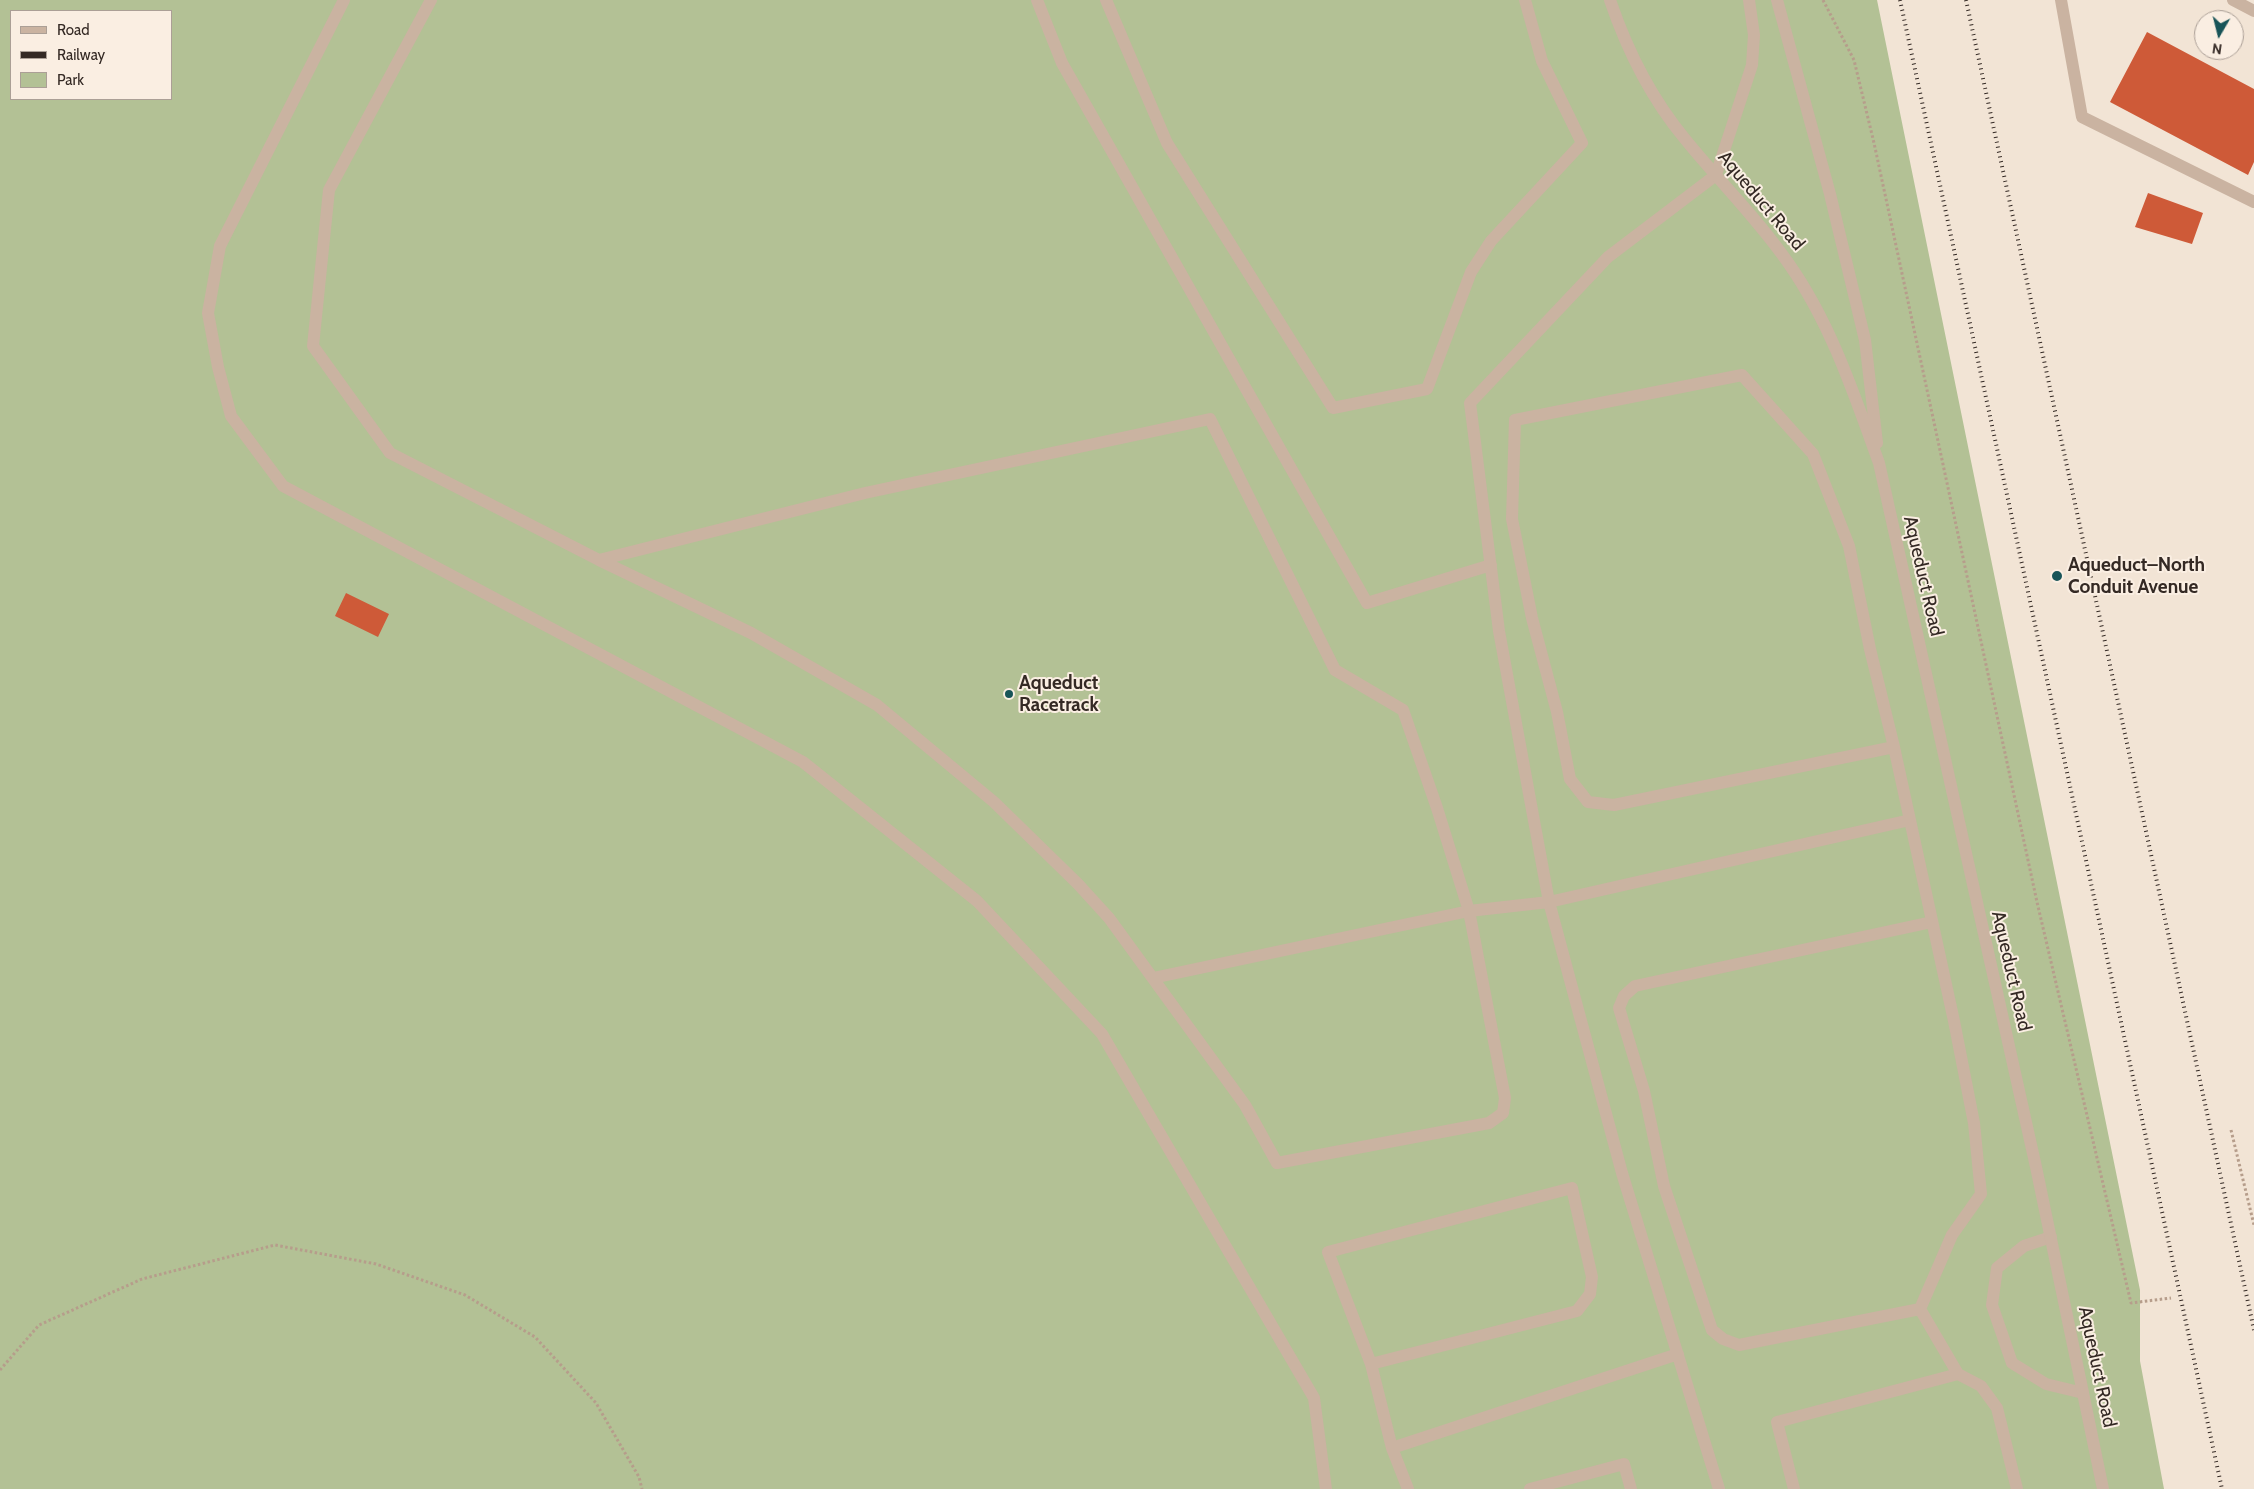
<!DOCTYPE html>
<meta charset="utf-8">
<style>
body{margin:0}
#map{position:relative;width:2254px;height:1489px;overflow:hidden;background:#f2e4d5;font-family:Cabin,sans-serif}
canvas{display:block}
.legend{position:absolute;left:10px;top:10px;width:162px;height:90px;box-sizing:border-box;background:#faeee2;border:1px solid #ab9f96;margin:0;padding:6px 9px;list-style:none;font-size:15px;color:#342924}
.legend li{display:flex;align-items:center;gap:10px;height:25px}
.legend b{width:25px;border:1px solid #ab9f96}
.north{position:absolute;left:2194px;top:10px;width:50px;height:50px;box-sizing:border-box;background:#faeee2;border:1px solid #ab9f96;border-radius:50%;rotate:188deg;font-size:14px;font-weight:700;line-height:20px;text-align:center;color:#342924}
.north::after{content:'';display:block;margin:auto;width:18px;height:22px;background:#185458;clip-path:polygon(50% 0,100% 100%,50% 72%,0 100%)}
</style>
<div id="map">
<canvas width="2254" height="1489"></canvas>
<ul class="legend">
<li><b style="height:6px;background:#cab3a1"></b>Road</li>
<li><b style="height:6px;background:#342924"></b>Railway</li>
<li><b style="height:14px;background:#b3c195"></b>Park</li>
</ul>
<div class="north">N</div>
</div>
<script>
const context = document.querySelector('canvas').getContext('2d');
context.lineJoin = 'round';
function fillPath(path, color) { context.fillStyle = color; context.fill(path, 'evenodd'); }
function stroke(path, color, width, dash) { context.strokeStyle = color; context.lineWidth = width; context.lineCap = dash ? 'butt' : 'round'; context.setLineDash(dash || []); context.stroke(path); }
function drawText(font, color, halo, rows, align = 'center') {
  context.font = font + ' Cabin,sans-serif'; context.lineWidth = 4; context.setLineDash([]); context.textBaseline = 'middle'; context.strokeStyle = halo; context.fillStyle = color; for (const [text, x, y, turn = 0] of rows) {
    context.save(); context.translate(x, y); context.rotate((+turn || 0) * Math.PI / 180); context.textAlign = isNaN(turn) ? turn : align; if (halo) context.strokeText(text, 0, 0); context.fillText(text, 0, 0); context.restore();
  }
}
fillPath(new Path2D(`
 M 0,0 L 1877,0 L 2140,1290 L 2140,1361 L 2164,1489 L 0,1489 ZM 11,11 L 171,11 L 171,99 L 11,99 Z`), '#b3c195');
fillPath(new Path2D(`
 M 2147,32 L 2254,89 L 2254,162 L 2248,175 L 2110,102 Z
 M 2148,193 L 2203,213 L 2192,244 L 2135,227 Z
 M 346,593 L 389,614 L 378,637 L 335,616 Z`), '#ce5a38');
stroke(new Path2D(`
 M 1823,0 L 1854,60 L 1874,143 L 2037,902 L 2131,1303 L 2171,1298
 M 2231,1130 L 2254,1225
 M 0,1370 L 39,1325 L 142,1279 L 275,1245 L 376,1264 L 465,1295 L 535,1337 L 596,1403 L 639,1477 L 642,1489`), '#b69d8b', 3, [2.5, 2.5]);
stroke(new Path2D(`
 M 344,0 L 220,246 L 208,313 L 218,367 L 231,416 L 283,486 L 803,762 L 977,901 L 1102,1034 L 1314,1398 L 1326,1489
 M 431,0 L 329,190 L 313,346 L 390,453 L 599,560
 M 1037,0 L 1062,63 L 1367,603 L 1491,565
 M 1106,0 L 1167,143 L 1333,408 L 1427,389 L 1471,272 L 1491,241 L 1582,143 L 1542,61 L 1525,0
 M 2061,0 L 2082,117 L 2254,202
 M 2233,0 L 2254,11
 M 1716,175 L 1608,257 L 1470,403 L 1499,631 L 1549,902 L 1910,820
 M 1894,747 L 1614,805 L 1588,802 L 1570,779 L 1557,712 L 1532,618 L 1512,519 L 1515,420 L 1742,375 L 1813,454 L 1849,546 L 1870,649 L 1894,747 L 1954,1021 L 1974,1123 L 1981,1194 L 1952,1235 L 1920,1309 L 1739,1345 L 1723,1339 L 1712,1330 L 1664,1186 L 1644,1091 L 1619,1008 L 1624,996 L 1635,986 L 1932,922
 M 1153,978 L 1469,911 L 1505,1098 L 1503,1113 L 1489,1123 L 1277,1163 L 1245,1105 L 1109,918 L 1078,884 L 994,802 L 877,705 L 751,633 L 599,560 L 865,493 L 1210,419 L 1335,670 L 1403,710 L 1437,808 L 1469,911 L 1549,902 L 1622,1173 L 1719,1489
 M 2051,1237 L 2024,1246 L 1997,1268 L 1992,1305 L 2012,1363 L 2046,1384 L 2083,1393
 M 1920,1309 L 1958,1374
 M 1371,1364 L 1577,1311 L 1590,1294 L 1592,1277 L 1572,1188 L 1328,1252 L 1371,1364 L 1392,1448 L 1408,1489
 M 1392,1448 L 1678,1354
 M 1530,1489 L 1624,1464 L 1631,1489
 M 1794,1489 L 1777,1422 L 1958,1374 L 1981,1386 L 1997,1408 L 2017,1489`), '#cab3a1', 12);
stroke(new Path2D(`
 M 1610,0 C 1627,50 1651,98 1685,139 C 1719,181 1758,219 1789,264 C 1831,324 1854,394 1879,463 L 2036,1167 L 2103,1489
 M 1777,0 L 1830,194 L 1865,340 L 1877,443
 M 1716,175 L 1752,65 L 1754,35 L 1749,0`), '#cab3a1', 12);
stroke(new Path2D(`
 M 1900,0 L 2222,1489
 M 1966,0 L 2254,1330`), '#342924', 4, [1, 4]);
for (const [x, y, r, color] of [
 [2057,576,6,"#185458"],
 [1009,694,5,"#185458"]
]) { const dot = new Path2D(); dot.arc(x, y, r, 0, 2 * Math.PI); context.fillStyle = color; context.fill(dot); stroke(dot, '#faeee2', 2); }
drawText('19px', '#342924', '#faeee2', [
 ["Aqueduct Road",1761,201,50],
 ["Aqueduct Road",1923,576,77],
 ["Aqueduct Road",2011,971,77],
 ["Aqueduct Road",2097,1367,78]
]);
drawText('bold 19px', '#342924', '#faeee2', [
 ["Aqueduct–North",2068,565],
 ["Conduit Avenue",2068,587],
 ["Aqueduct",1019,683],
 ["Racetrack",1019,705]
], 'left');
</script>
